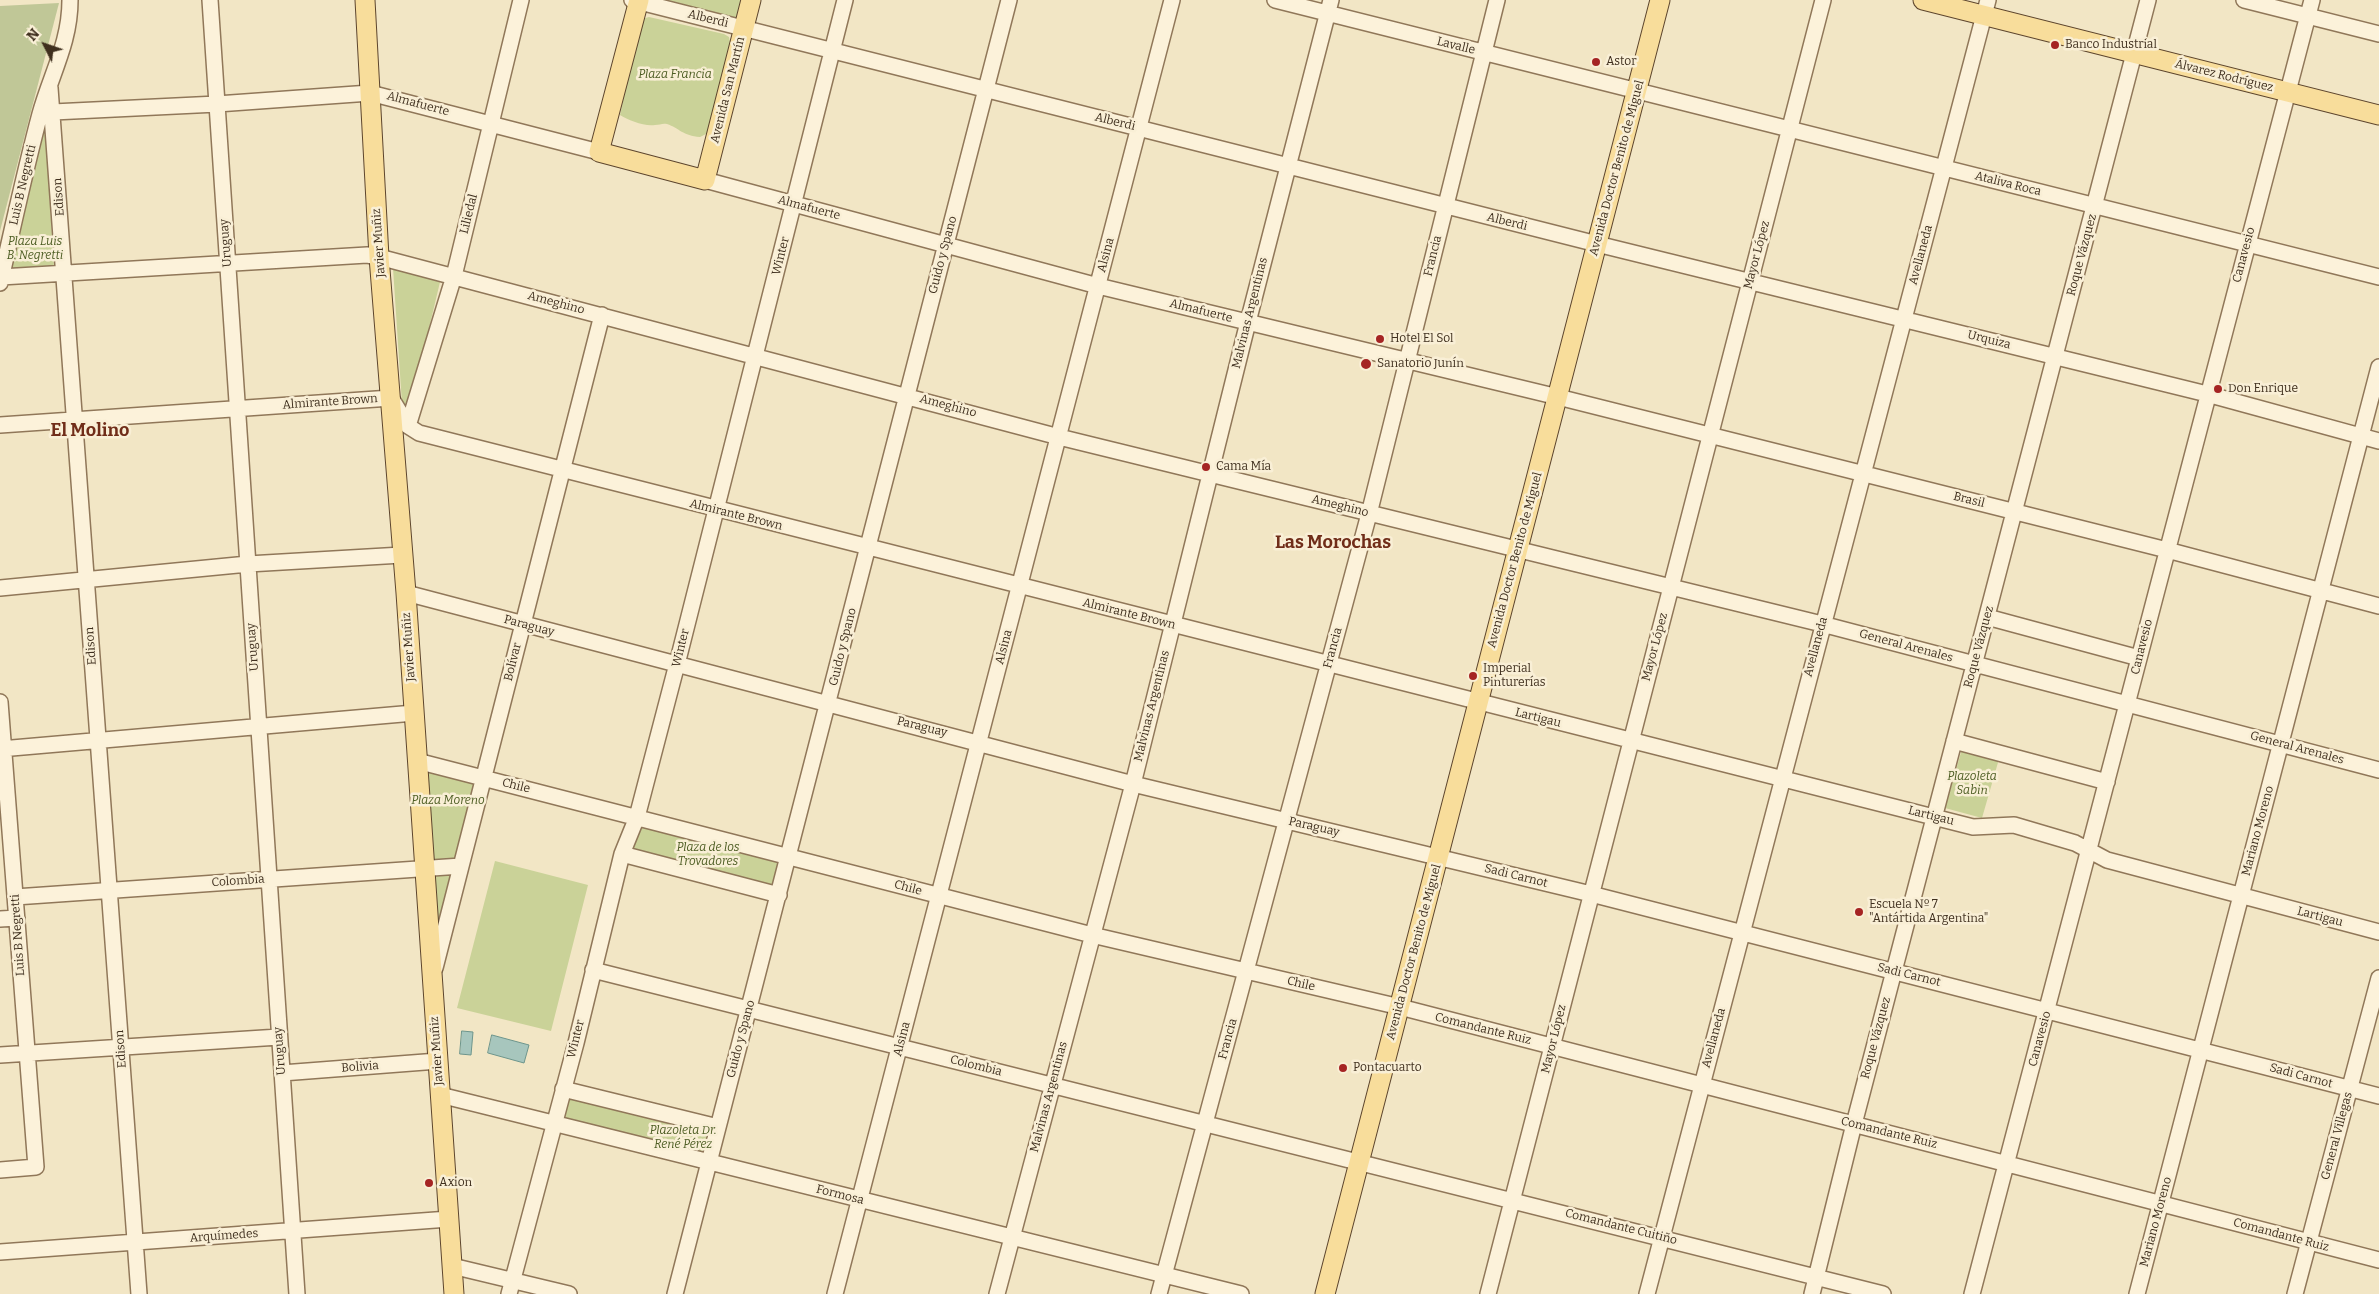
<!DOCTYPE html>
<meta charset="utf-8">
<style>
body{margin:0}
#map{position:relative;width:2379px;height:1294px;overflow:hidden;background:#f2e6c5;font-family:Bitter,serif}
canvas{display:block}
.north{position:absolute;left:20px;top:20px;width:50px;height:50px;-webkit-text-stroke:4px #f9efd6;paint-order:stroke;rotate:311deg;font-size:14px;font-weight:700;line-height:20px;text-align:center;color:#3f2f1e}
.north::after{content:'';display:block;margin:auto;width:18px;height:22px;background:#3f2f1e;clip-path:polygon(50% 0,100% 100%,50% 72%,0 100%)}
</style>
<div id="map">
<canvas width="2379" height="1294"></canvas>
<div class="north">N</div>
</div>
<script>
const context = document.querySelector('canvas').getContext('2d');
context.lineJoin = 'round';
function fillPath(path, color) { context.fillStyle = color; context.fill(path, 'evenodd'); }
function stroke(path, color, width, dash) { context.strokeStyle = color; context.lineWidth = width; context.lineCap = dash ? 'butt' : 'round'; context.setLineDash(dash || []); context.stroke(path); }
function drawText(font, color, halo, rows, align = 'center') {
  context.font = font + ' Bitter,serif'; context.lineWidth = 5; context.setLineDash([]); context.textBaseline = 'middle'; context.strokeStyle = halo; context.fillStyle = color; for (const [text, x, y, turn = 0] of rows) {
    context.save(); context.translate(x, y); context.rotate((+turn || 0) * Math.PI / 180); context.textAlign = isNaN(turn) ? turn : align; if (halo) context.strokeText(text, 0, 0); context.fillText(text, 0, 0); context.restore();
  }
}
fillPath(new Path2D(`
 M 666,0 L 741,0 L 737,18 Z
 M 649,17 L 724,34 L 729,37 L 730,42 L 710,128 L 706,134 L 700,137 C 683,136 679,128 667,124 C 662,123 660,125 655,125 C 645,127 628,120 620,115 L 639,26 L 642,19 Z
 M 45,127 L 54,267 L 11,269 Z
 M 393,268 L 440,282 L 411,404 L 406,409 L 402,404 Z
 M 1962,749 L 1999,759 L 1982,818 L 1945,808 Z
 M 420,765 L 479,781 L 458,863 L 427,865 Z
 M 640,823 L 782,860 L 775,887 L 633,850 Z
 M 495,861 L 588,885 L 551,1031 L 457,1008 Z
 M 456,869 L 433,960 L 428,871 Z
 M 565,1095 L 713,1130 L 706,1158 L 559,1121 Z`), '#cad298');
fillPath(new Path2D(`
 M 59,3 L 0,231 L 0,6 Z`), '#c0c797');
const water = new Path2D(`
 M 462,1031 L 473,1032 L 471,1055 L 460,1054 Z
 M 492,1035 L 529,1045 L 524,1063 L 488,1053 Z`);
fillPath(water, '#a7c6bd');
stroke(water, '#6d958c', 1);
const minor = new Path2D(`
 M 210,0 L 297,1294
 M 632,0 L 1597,244 L 2207,394 L 2379,441
 M 1275,0 L 2379,277
 M 2244,0 L 2379,34
 M 50,88 L 139,1294
 M 53,112 L 217,104 L 370,93 L 599,152
 M 705,180 L 1098,286 L 1558,397 L 2167,550 L 2379,606
 M 1,277 L 367,255 L 379,257 L 1059,437 L 1822,624 L 2379,770
 M 0,283 C 13,227 25,170 40,114 C 51,74 70,43 70,0
 M 0,425 L 391,398 L 408,426 L 419,433 L 1973,827 L 2014,825 L 2075,843 L 2107,860 L 2379,932
 M 408,426 L 454,276 L 521,0
 M 0,588 L 248,564 L 402,555
 M 406,593 L 1133,784 L 1591,894 L 2379,1096
 M 1987,617 L 2139,658
 M 0,702 L 36,1167 L 0,1170
 M 1954,741 L 2107,782
 M 0,749 L 414,713
 M 417,761 L 1092,935 L 1400,1007 L 2379,1260
 M 622,854 L 779,895
 M 15,897 L 461,866
 M 0,919 L 17,918
 M 435,968 L 602,315
 M 593,970 L 1883,1294
 M 0,1055 L 279,1037
 M 282,1073 L 438,1061
 M 563,1089 L 718,1127
 M 440,1095 L 1241,1294
 M 0,1252 L 449,1219
 M 452,1266 L 569,1294
 M 509,1294 L 576,1043 L 622,854 L 637,817 L 677,664 L 845,0
 M 675,1294 L 1009,0
 M 835,1294 L 1172,0
 M 997,1294 L 1133,784 L 1248,322 L 1331,0
 M 1159,1294 L 1369,514 L 1497,0
 M 1488,1294 L 1823,0
 M 1647,1294 L 1988,0
 M 1812,1294 L 1854,1124 L 2148,0
 M 1972,1294 L 2312,0
 M 2137,1294 L 2379,367
 M 2295,1294 L 2379,978`);
const major = new Path2D(`
 M 365,0 L 379,257 L 406,593 L 454,1294
 M 639,0 L 599,152 L 705,180 L 751,0
 M 1923,0 L 2379,115
 M 1325,1294 L 1660,0`);
stroke(minor, '#907759', 18);
stroke(major, '#5d452d', 21);
stroke(minor, '#fcf2da', 15);
stroke(major, '#f8dd9b', 19);
for (const [x, y, r, color] of [
 [2055,45,5,"#a52423"],
 [1596,62,5,"#a52423"],
 [1380,339,5,"#a52423"],
 [1366,364,6,"#a52423"],
 [2218,389,5,"#a52423"],
 [1206,467,5,"#a52423"],
 [1473,676,5,"#a52423"],
 [1859,912,5,"#a52423"],
 [1343,1068,5,"#a52423"],
 [429,1183,5,"#a52423"]
]) { const dot = new Path2D(); dot.arc(x, y, r, 0, 2 * Math.PI); context.fillStyle = color; context.fill(dot); stroke(dot, '#f9efd6', 2); }
drawText('12px', '#3f2f1e', '#f9efd6', [
 ["Alberdi",708,19,14],
 ["Lavalle",1456,46,14],
 ["Álvarez Rodríguez",2224,76,14],
 ["Avenida San Martín",728,90,-76],
 ["Almafuerte",418,104,15],
 ["Alberdi",1115,122,14],
 ["Avenida Doctor Benito de Miguel",1617,168,-75],
 ["Ataliva Roca",2008,184,14],
 ["Luis B Negretti",23,185,-77],
 ["Edison",59,197,-94],
 ["Almafuerte",809,208,15],
 ["Liliedal",469,214,-76],
 ["Alberdi",1507,222,14],
 ["Uruguay",226,243,-94],
 ["Javier Muñiz",379,243,-94],
 ["Guido y Spano",943,255,-75],
 ["Alsina",1106,255,-75],
 ["Mayor López",1757,255,-75],
 ["Avellaneda",1921,255,-75],
 ["Roque Vázquez",2082,255,-75],
 ["Canavesio",2244,255,-75],
 ["Winter",781,256,-76],
 ["Francia",1433,256,-76],
 ["Ameghino",556,303,15],
 ["Almafuerte",1201,311,14],
 ["Malvinas Argentinas",1250,313,-76],
 ["Urquiza",1989,340,14],
 ["Almirante Brown",330,402,-4],
 ["Ameghino",948,406,15],
 ["Brasil",1969,500,14],
 ["Ameghino",1340,506,14],
 ["Almirante Brown",736,515,14],
 ["Avenida Doctor Benito de Miguel",1515,560,-75],
 ["Almirante Brown",1129,614,14],
 ["Paraguay",529,626,15],
 ["Edison",91,646,-94],
 ["General Arenales",1906,646,15],
 ["Uruguay",253,647,-94],
 ["Javier Muñiz",409,647,-94],
 ["Guido y Spano",843,647,-76],
 ["Alsina",1004,647,-75],
 ["Mayor López",1655,647,-75],
 ["Avellaneda",1816,647,-75],
 ["Roque Vázquez",1979,647,-75],
 ["Canavesio",2142,647,-76],
 ["Winter",681,648,-76],
 ["Francia",1333,648,-75],
 ["Bolívar",513,662,-76],
 ["Malvinas Argentinas",1152,706,-76],
 ["Lartigau",1538,718,14],
 ["Paraguay",922,727,14],
 ["General Arenales",2297,748,15],
 ["Chile",516,786,14],
 ["Lartigau",1931,816,14],
 ["Paraguay",1314,827,13],
 ["Mariano Moreno",2258,831,-75],
 ["Sadi Carnot",1516,876,14],
 ["Colombia",238,881,-4],
 ["Chile",908,888,15],
 ["Lartigau",2320,917,15],
 ["Luis B Negretti",18,935,-94],
 ["Avenida Doctor Benito de Miguel",1414,952,-75],
 ["Sadi Carnot",1909,975,14],
 ["Chile",1301,984,13],
 ["Comandante Ruiz",1483,1029,14],
 ["Avellaneda",1714,1038,-75],
 ["Roque Vázquez",1876,1038,-75],
 ["Winter",576,1039,-76],
 ["Guido y Spano",741,1039,-75],
 ["Alsina",902,1039,-75],
 ["Francia",1228,1039,-75],
 ["Mayor López",1554,1039,-76],
 ["Canavesio",2040,1039,-75],
 ["Edison",121,1049,-94],
 ["Uruguay",280,1051,-94],
 ["Javier Muñiz",437,1051,-94],
 ["Colombia",976,1066,14],
 ["Bolivia",360,1067,-4],
 ["Sadi Carnot",2301,1076,15],
 ["Malvinas Argentinas",1049,1097,-75],
 ["Comandante Ruiz",1889,1133,14],
 ["General Villegas",2337,1136,-75],
 ["Formosa",840,1195,14],
 ["Mariano Moreno",2156,1222,-75],
 ["Comandante Cuitiño",1621,1227,14],
 ["Comandante Ruiz",2281,1235,15],
 ["Arquímedes",224,1236,-4]
]);
drawText('12px', '#3f2f1e', '#f9efd6', [
 ["Banco Industrial",2065,45],
 ["Astor",1606,62],
 ["Hotel El Sol",1390,339],
 ["Sanatorio Junín",1377,364],
 ["Don Enrique",2228,389],
 ["Cama Mía",1216,467],
 ["Imperial",1483,669],
 ["Pinturerías",1483,683],
 ["Escuela Nº 7",1869,905],
 ["\"Antártida Argentina\"",1869,919],
 ["Pontacuarto",1353,1068],
 ["Axion",439,1183]
], 'left');
drawText('italic 12px', '#4d5d23', '#f9efd6', [
 ["Plaza Francia",675,75],
 ["Plaza Luis",35,242],
 ["B. Negretti",35,256],
 ["Plazoleta",1972,777],
 ["Sabin",1972,791],
 ["Plaza Moreno",448,801],
 ["Plaza de los",708,848],
 ["Trovadores",708,862],
 ["Plazoleta Dr.",683,1131],
 ["René Pérez",683,1145]
]);
drawText('bold 18px', '#702d19', '#f9efd6', [
 ["El Molino",90,431],
 ["Las Morochas",1333,543]
]);
</script>
